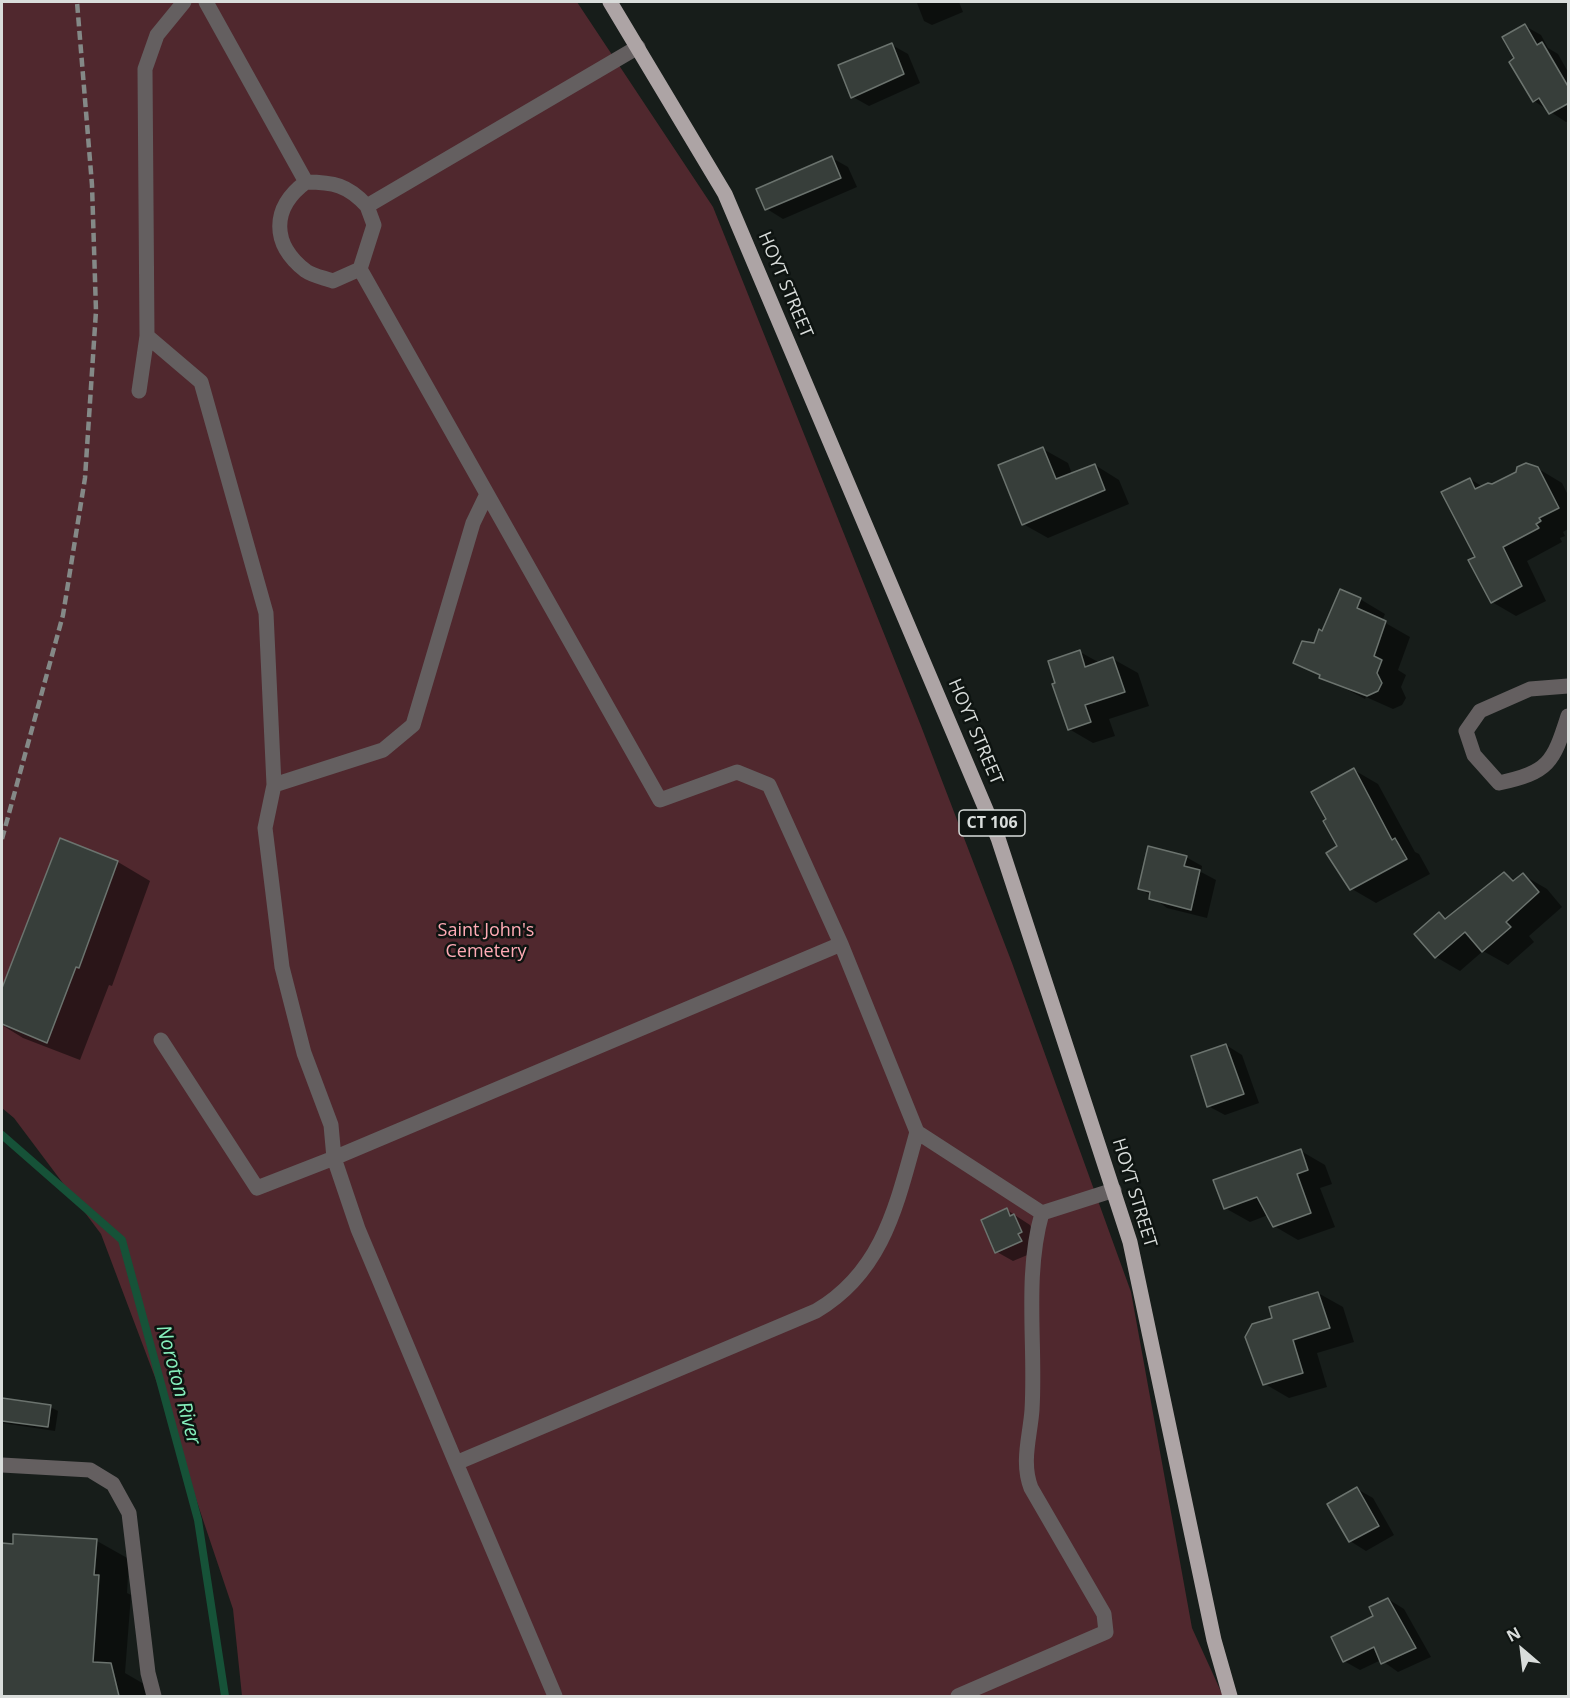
<!DOCTYPE html>
<style>
body{margin:0}
#map{position:relative;width:1570px;height:1698px;overflow:hidden;background:#171d1a;font-family:"Open Sans",sans-serif}
canvas{display:block}
.frame{position:absolute;inset:0;border:3px solid #d9dddb;pointer-events:none}
.north{position:absolute;left:1492px;top:1620px;width:60px;height:60px;-webkit-text-stroke:4px #0e1411;paint-order:stroke;rotate:332deg;font-size:16px;font-weight:700;line-height:24px;text-align:center;color:#d9dddb}
.north::after{content:'';display:block;margin:auto;width:21px;height:27px;background:#d9dddb;clip-path:polygon(50% 0,100% 100%,50% 72%,0 100%)}
</style>
<div id="map">
<canvas width="1570" height="1698"></canvas>
<div class="frame"></div>
<div class="north">N</div>
</div>
<script>
const context = document.querySelector('canvas').getContext('2d');
context.lineJoin = 'round';
function fillPath(path, color) { context.fillStyle = color; context.fill(path, 'evenodd'); }
function stroke(path, color, width, dash) { context.strokeStyle = color; context.lineWidth = width; context.lineCap = dash ? 'butt' : 'round'; context.setLineDash(dash || []); context.stroke(path); }
function drawText(font, color, halo, rows, align = 'center') {
  context.font = font + ' "Open Sans",sans-serif'; context.lineWidth = 5; context.setLineDash([]); context.textBaseline = 'middle'; context.strokeStyle = halo; context.fillStyle = color; for (const [text, x, y, turn = 0] of rows) {
    context.save(); context.translate(x, y); context.rotate((+turn || 0) * Math.PI / 180); context.textAlign = isNaN(turn) ? turn : align; if (halo) context.strokeText(text, 0, 0); context.fillText(text, 0, 0); context.restore();
  }
}
fillPath(new Path2D(`
 M 2,2 L 577,2 L 713,207 L 921,726 L 1012,963 L 1131,1292 L 1192,1628 L 1223,1696 L 242,1696 L 233,1609 L 156,1380 L 101,1234 L 14,1118 L 2,1108 Z`), '#50282e');
fillPath(new Path2D(`
 M 921,2 L 959,2 L 963,12 L 932,25 L 924,21 L 917,3 Z
 M 1525,26 L 1541,35 L 1548,48 L 1558,54 L 1568,72 L 1568,121 L 1566,122 L 1534,101 L 1516,59 Z
 M 892,45 L 908,54 L 920,83 L 869,106 L 853,97 Z
 M 832,158 L 848,167 L 857,187 L 783,219 L 767,209 Z
 M 1043,449 L 1068,463 L 1072,474 L 1095,465 L 1119,480 L 1129,504 L 1048,538 L 1023,524 Z
 M 1537,468 L 1562,483 L 1568,495 L 1568,529 L 1563,532 L 1565,536 L 1560,538 L 1562,542 L 1527,561 L 1546,601 L 1516,616 L 1492,602 L 1477,558 L 1470,479 L 1483,487 L 1492,486 Z
 M 1360,599 L 1385,614 L 1382,621 L 1410,637 L 1398,670 L 1406,675 L 1401,687 L 1406,698 L 1402,705 L 1393,709 L 1366,697 L 1365,699 L 1295,662 L 1315,645 L 1323,633 Z
 M 1080,652 L 1100,663 L 1113,659 L 1138,673 L 1149,706 L 1109,719 L 1115,736 L 1093,743 L 1069,729 Z
 M 1354,770 L 1378,784 L 1415,852 L 1419,854 L 1430,874 L 1376,903 L 1352,889 L 1328,853 L 1339,847 Z
 M 61,840 L 118,862 L 150,881 L 112,986 L 109,985 L 80,1060 L 23,1038 L 2,1025 L 2,992 Z
 M 1186,857 L 1202,866 L 1201,872 L 1216,880 L 1207,918 L 1167,908 L 1140,888 Z
 M 1504,874 L 1516,880 L 1523,875 L 1547,889 L 1562,907 L 1529,936 L 1534,942 L 1508,965 L 1483,951 L 1460,971 L 1436,957 L 1439,913 L 1448,919 Z
 M 1226,1045 L 1242,1055 L 1259,1103 L 1225,1115 L 1208,1106 Z
 M 1301,1151 L 1325,1165 L 1332,1184 L 1320,1188 L 1335,1227 L 1298,1240 L 1274,1226 L 1268,1215 L 1250,1222 L 1225,1208 Z
 M 1007,1210 L 1030,1225 L 1037,1242 L 1037,1251 L 1013,1261 L 997,1252 Z
 M 1318,1293 L 1343,1307 L 1354,1342 L 1317,1353 L 1327,1387 L 1289,1398 L 1265,1384 L 1274,1319 Z
 M 2,1399 L 50,1407 L 58,1411 L 55,1431 L 2,1423 Z
 M 1357,1489 L 1373,1498 L 1394,1535 L 1366,1551 L 1350,1541 Z
 M 97,1541 L 129,1559 L 127,1593 L 131,1595 L 125,1673 L 144,1684 L 147,1696 L 2,1696 L 2,1544 Z
 M 1388,1599 L 1404,1609 L 1431,1657 L 1398,1672 L 1381,1660 L 1360,1670 L 1344,1661 Z`), '#0007');
stroke(new Path2D(`
 M 2,1135 L 122,1240 L 198,1520 L 225,1696`), '#165238', 8);
const building = new Path2D(`
 M 1525,24 L 1537,45 L 1542,42 L 1569,88 L 1569,103 L 1549,114 L 1539,98 L 1533,102 L 1509,62 L 1514,58 L 1502,37 Z
 M 892,43 L 904,74 L 851,98 L 838,65 Z
 M 832,156 L 841,178 L 765,210 L 756,189 Z
 M 1043,447 L 1056,479 L 1095,464 L 1105,490 L 1022,525 L 998,465 Z
 M 1526,463 L 1538,467 L 1559,508 L 1539,518 L 1541,521 L 1536,524 L 1539,528 L 1503,547 L 1522,586 L 1491,603 L 1468,560 L 1475,557 L 1441,492 L 1470,478 L 1475,489 L 1488,483 L 1492,484 L 1516,472 L 1517,467 Z
 M 1340,589 L 1361,598 L 1357,608 L 1386,621 L 1374,656 L 1382,660 L 1377,673 L 1382,683 L 1378,691 L 1367,696 L 1319,678 L 1320,675 L 1293,663 L 1302,641 L 1314,643 L 1319,629 L 1322,631 Z
 M 1080,650 L 1085,667 L 1113,657 L 1125,692 L 1085,705 L 1091,722 L 1068,730 L 1052,684 L 1055,683 L 1048,661 Z
 M 1354,768 L 1392,840 L 1395,838 L 1407,859 L 1350,890 L 1326,853 L 1337,846 L 1323,821 L 1326,819 L 1311,792 Z
 M 60,838 L 118,861 L 79,968 L 76,967 L 47,1043 L 2,1024 L 2,988 Z
 M 1148,846 L 1187,856 L 1184,866 L 1200,870 L 1191,910 L 1149,899 L 1150,892 L 1138,889 Z
 M 1504,872 L 1513,881 L 1523,873 L 1539,892 L 1506,922 L 1511,927 L 1482,952 L 1465,932 L 1435,958 L 1414,934 L 1439,912 L 1445,919 Z
 M 1226,1044 L 1244,1094 L 1207,1107 L 1191,1056 Z
 M 1301,1149 L 1308,1170 L 1297,1174 L 1311,1213 L 1273,1227 L 1257,1197 L 1224,1209 L 1213,1180 Z
 M 1007,1208 L 1010,1216 L 1014,1214 L 1022,1232 L 1018,1234 L 1022,1241 L 995,1253 L 981,1220 Z
 M 1318,1292 L 1330,1328 L 1293,1340 L 1303,1373 L 1263,1385 L 1245,1337 L 1252,1324 L 1272,1318 L 1269,1307 Z
 M 2,1398 L 51,1405 L 48,1427 L 2,1421 Z
 M 1357,1487 L 1379,1526 L 1349,1542 L 1327,1504 Z
 M 13,1534 L 97,1539 L 94,1575 L 99,1575 L 93,1662 L 111,1663 L 119,1696 L 2,1696 L 2,1543 L 13,1544 Z
 M 1388,1598 L 1416,1648 L 1381,1664 L 1374,1647 L 1343,1662 L 1331,1637 L 1373,1616 L 1369,1607 Z`);
fillPath(building, '#373e3a');
stroke(building, '#6b736e', 1.5);
stroke(new Path2D(`
 M 206,2 L 306,182 C 333,182 348,185 367,206 L 638,47
 M 306,182 C 271,208 271,244 306,271 C 313,276 325,278 333,281 L 360,269
 M 367,206 L 374,225 L 360,269 L 660,800 L 737,772 L 769,785 L 841,944 L 334,1158 L 358,1229 L 456,1463 L 816,1311 C 884,1271 897,1203 917,1132
 M 147,336 L 201,382 L 266,613 L 274,785
 M 139,391 L 147,336 L 145,69 L 157,35 L 184,2
 M 841,944 L 917,1132 L 1042,1213 L 1114,1190
 M 161,1040 L 257,1188 L 334,1158 L 331,1125 L 304,1053 L 282,967 L 265,828 L 274,785 L 383,750 L 413,725 L 473,523 L 487,494
 M 456,1463 L 555,1696
 M 2,1465 L 90,1470 L 113,1484 L 129,1513 L 148,1673 L 154,1696
 M 958,1696 L 1106,1632 L 1104,1614 L 1031,1488 C 1021,1462 1030,1437 1032,1410 C 1036,1345 1024,1276 1042,1213`), '#645f60', 15);
stroke(new Path2D(`
 M 1568,686 L 1530,689 L 1480,711 L 1466,731 L 1474,755 L 1499,783 C 1549,772 1553,763 1568,716`), '#645f60', 15);
stroke(new Path2D(`
 M 610,2 L 725,194 L 998,838 L 1130,1242 L 1214,1640 L 1230,1696`), '#ada4a5', 15);
stroke(new Path2D(`
 M 2,839 L 63,615 L 85,478 L 96,311 L 92,185 L 77,2`), '#848987', 4.5, [9, 4.5]);
for (const [x, y, w] of [
 [992,823,66]
]) { const box = new Path2D(); box.roundRect(x - w / 2, y - 13, w, 26, 4.5); context.fillStyle = '#0e1411'; context.fill(box); stroke(box, '#d9dddb', 1.5); }
drawText('bold 16px', '#d9dddb', null, [
 ["CT 106",992,823]
]);
drawText('18px', '#d9dddb', '#0e1411', [
 ["HOYT STREET",785,285,67],
 ["HOYT STREET",975,732,67],
 ["HOYT STREET",1134,1193,73]
]);
drawText('18px', '#ffabb5', '#0e1411', [
 ["Saint John's",486,931],
 ["Cemetery",486,952]
]);
drawText('italic 20px', '#86f0bc', '#0e1411', [
 ["Noroton River",178,1385,75]
]);
</script>
